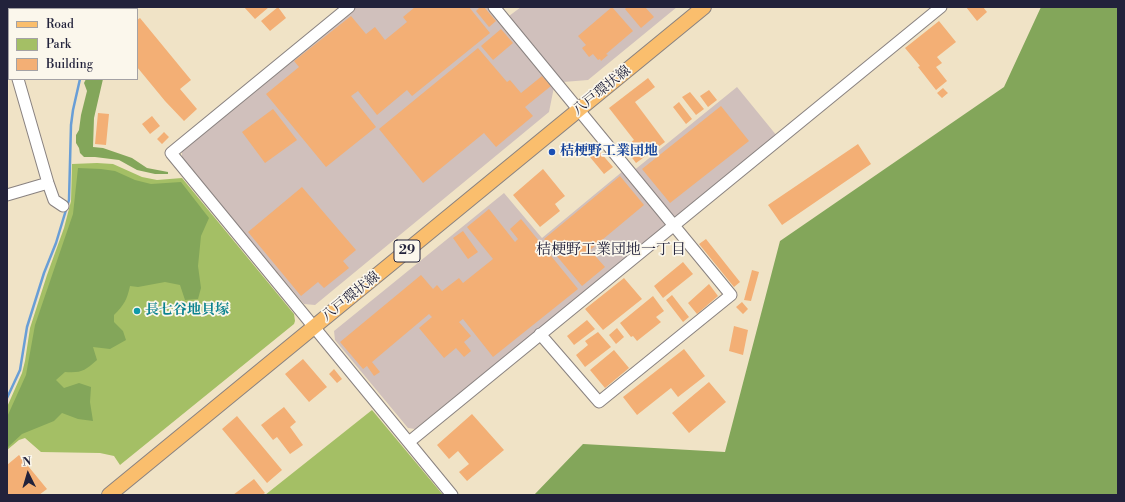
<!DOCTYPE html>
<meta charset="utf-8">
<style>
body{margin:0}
#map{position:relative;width:1125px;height:502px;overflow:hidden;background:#f0e3c6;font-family:"Libre Bodoni",serif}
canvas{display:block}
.frame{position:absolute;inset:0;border:8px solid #22223b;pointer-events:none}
.legend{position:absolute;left:8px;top:8px;width:130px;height:72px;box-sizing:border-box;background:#fbf7ec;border:1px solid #a4a2a5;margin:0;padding:5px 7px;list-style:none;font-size:12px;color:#22223b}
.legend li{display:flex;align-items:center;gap:8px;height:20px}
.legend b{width:20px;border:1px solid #a4a2a5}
.north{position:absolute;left:8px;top:454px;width:40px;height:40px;-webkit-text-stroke:3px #fbf7ec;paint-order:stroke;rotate:355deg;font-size:11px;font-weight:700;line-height:16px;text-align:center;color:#22223b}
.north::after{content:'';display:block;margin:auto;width:14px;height:18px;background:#22223b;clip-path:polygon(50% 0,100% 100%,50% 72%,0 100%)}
</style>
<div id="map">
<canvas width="1125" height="502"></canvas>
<div class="frame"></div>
<ul class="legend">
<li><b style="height:5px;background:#fabe6d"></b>Road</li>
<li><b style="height:11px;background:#a4bf65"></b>Park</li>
<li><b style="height:11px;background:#f3af75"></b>Building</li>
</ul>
<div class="north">N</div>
</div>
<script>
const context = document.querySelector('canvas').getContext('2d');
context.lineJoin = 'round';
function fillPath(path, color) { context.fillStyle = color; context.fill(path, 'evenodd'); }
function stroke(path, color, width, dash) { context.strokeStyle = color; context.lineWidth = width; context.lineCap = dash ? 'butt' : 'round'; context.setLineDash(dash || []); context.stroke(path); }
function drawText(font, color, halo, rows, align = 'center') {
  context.font = font + ' "Libre Bodoni","Noto Serif JP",serif'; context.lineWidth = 3.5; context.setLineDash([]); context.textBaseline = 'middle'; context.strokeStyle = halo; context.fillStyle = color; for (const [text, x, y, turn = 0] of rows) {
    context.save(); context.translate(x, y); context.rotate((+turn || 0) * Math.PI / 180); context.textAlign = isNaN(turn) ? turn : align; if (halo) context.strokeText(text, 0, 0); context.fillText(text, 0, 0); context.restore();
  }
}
fillPath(new Path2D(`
 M 356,7 L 489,7 L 554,87 L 549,112 L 315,305 L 304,304 L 182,159 L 182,149 Z
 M 521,7 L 677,7 L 588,80 L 563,82 L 509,16 Z
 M 737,87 L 777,136 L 415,429 L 408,428 L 335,340 L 334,331 L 504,193 L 542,238 L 623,171 L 627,176 Z`), '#d0c0bc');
fillPath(new Path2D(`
 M 97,163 L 113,164 L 142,177 L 157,180 L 182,178 L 294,314 L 295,321 L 294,324 L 120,465 L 114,456 L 100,453 L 41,452 L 25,438 L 19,440 L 7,450 L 7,407 L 22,373 L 25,361 L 30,328 L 47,275 L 64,228 L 71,201 L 72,164 Z
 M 372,410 L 443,495 L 265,495 Z`), '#a4bf65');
fillPath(new Path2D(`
 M 1041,7 L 1118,7 L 1118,495 L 534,495 L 583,444 L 725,452 L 780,241 L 1004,87 Z
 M 86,79 L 103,79 L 94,118 L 93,147 L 103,148 L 132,158 L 147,168 L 168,172 L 168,174 L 155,174 L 137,170 L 119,160 L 95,157 L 84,157 L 80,153 L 79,148 L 76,143 L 76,135 L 79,130 L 81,115 L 87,91 L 84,83 Z
 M 78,168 L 101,169 L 115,171 L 135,180 L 151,184 L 181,182 L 209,218 L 201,236 L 198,266 L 201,288 L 198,299 L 185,300 L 180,285 L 165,282 L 138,287 L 130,286 C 127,300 124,305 114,315 L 114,322 L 123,331 L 126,340 L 110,349 L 93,347 L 97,360 C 84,371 82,373 65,372 L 56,380 L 64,388 L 79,383 L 91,387 L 90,402 L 93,421 L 78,419 L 62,413 L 54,421 L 22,434 L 7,448 L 7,417 L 26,375 L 35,325 L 73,214 Z`), '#83a65a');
stroke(new Path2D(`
 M 99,9 L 100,7
 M 7,398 L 20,370 L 27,327 L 44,273 L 56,243 L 69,200 L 71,125 L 73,110 L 80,79`), '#699ed6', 2.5);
fillPath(new Path2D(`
 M 244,7 L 269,7 L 255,19 Z
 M 278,7 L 286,18 L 270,31 L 261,21 Z
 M 415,7 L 469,7 L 490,33 L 412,96 L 407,90 L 377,115 L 358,91 L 351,96 L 376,127 L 326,167 L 266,94 L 299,67 L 294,61 L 351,16 L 366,34 L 375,27 L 385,40 L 407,22 L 403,17 Z
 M 480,7 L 484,7 L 496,21 L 489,27 L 476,11 Z
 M 612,7 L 633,31 L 606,54 L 608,55 L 601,61 L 600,59 L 598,60 L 593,54 L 589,57 L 582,48 L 586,45 L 578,36 Z
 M 627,7 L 645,7 L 654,17 L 641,28 L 625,9 Z
 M 966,7 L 983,7 L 987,12 L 977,21 Z
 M 140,18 L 191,80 L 180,89 L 197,109 L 184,121 L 165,101 L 137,67 L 137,20 Z
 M 939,21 L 956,42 L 937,57 L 942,63 L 936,67 L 947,81 L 936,90 L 918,67 L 920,66 L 905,48 Z
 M 501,29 L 513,43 L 493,60 L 481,46 Z
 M 478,48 L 507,82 L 510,80 L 521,93 L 542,76 L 551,86 L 525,107 L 533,116 L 496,147 L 484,133 L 423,183 L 379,129 Z
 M 648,78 L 655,87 L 635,102 L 665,142 L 636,163 L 624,147 L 634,140 L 609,108 Z
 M 943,88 L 948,93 L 942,98 L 937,93 Z
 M 709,90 L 717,100 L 708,107 L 700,96 Z
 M 690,92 L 704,109 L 696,115 L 682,97 Z
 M 679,102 L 692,119 L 686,124 L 673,107 Z
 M 721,106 L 749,141 L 670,203 L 642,169 Z
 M 273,109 L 297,140 L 265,163 L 242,132 Z
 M 98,113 L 109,114 L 106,145 L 95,144 Z
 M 152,116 L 160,126 L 150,134 L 142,124 Z
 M 164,132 L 169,137 L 162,144 L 157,139 Z
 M 593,144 L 613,167 L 604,174 L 585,151 Z
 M 858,144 L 871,164 L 782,225 L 768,205 Z
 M 543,169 L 565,196 L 555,204 L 560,211 L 540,227 L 513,195 Z
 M 620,176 L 644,205 L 590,250 L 605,267 L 582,286 L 545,242 L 546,241 L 544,239 Z
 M 302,187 L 356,250 L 343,261 L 349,268 L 324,288 L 318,282 L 301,296 L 248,232 Z
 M 489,209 L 515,242 L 518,239 L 510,229 L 521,219 L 578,289 L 493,357 L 463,319 L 459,322 L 471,336 L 464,342 L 471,351 L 464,357 L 456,348 L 444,358 L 419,328 L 432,317 L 429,314 L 372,362 L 380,372 L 374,376 L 367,366 L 363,369 L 340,342 L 421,275 L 433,289 L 437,285 L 442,291 L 459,278 L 463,283 L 493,259 L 467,227 Z
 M 463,231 L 478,252 L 468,259 L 453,238 Z
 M 706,239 L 740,282 L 734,287 L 699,244 Z
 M 683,262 L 693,274 L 663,298 L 654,286 Z
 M 752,270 L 759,272 L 751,301 L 744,300 Z
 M 624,278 L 642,299 L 603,330 L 585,309 Z
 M 709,284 L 718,296 L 697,314 L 688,303 Z
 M 672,295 L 689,317 L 683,322 L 666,300 Z
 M 653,296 L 664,311 L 656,317 L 661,322 L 637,341 L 633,336 L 631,337 L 620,323 Z
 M 742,302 L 748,309 L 743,314 L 736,307 Z
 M 587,320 L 595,329 L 574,345 L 567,336 Z
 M 734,326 L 748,330 L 743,355 L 729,351 Z
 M 617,328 L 624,337 L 616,344 L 609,335 Z
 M 598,332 L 611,347 L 585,367 L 576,355 L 588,345 L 585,341 Z
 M 684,349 L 705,376 L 678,397 L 671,388 L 637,415 L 623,397 Z
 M 614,350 L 629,368 L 605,388 L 590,370 Z
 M 303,359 L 327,387 L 309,402 L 285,374 Z
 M 334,369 L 342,379 L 337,383 L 329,374 Z
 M 709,382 L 726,402 L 689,433 L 672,413 Z
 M 284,407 L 296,422 L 290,427 L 303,445 L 290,454 L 277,437 L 273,440 L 261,425 Z
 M 472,414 L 504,450 L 467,481 L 459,472 L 469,464 L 458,451 L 449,459 L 437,445 Z
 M 237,416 L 282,470 L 267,483 L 222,429 Z
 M 19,455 L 47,489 L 39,495 L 7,495 L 7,465 Z
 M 254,479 L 265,493 L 262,495 L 233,495 Z`), '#f3af75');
const minor = new Path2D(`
 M 349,7 L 171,153 L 452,495
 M 494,7 L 731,295 L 599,402 L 540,334
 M 7,39 L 9,46
 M 18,79 L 48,183 L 54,200 L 63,206
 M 7,195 L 48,183
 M 409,442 L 941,7`);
const major = new Path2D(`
 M 109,495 L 704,7`);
stroke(minor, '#898280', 13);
stroke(major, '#898280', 16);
stroke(minor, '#fff', 11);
stroke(major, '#fabe6d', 14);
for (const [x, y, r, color] of [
 [552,152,4,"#1a4fb4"],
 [137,311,4,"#0f9aa8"]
]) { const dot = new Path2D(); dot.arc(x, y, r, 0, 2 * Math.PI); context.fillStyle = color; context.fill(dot); stroke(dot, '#fbf7ec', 1.5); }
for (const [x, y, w] of [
 [407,251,26]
]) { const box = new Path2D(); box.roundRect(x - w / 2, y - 11, w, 22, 3); context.fillStyle = '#fbf7ec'; context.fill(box); stroke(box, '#22223b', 1); }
drawText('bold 13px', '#22223b', null, [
 ["29",407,251]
]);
drawText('14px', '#22223b', '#fbf7ec', [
 ["八戸環状線",602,91,-39],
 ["八戸環状線",351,297,-39]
]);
drawText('bold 14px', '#164399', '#fbf7ec', [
 ["桔梗野工業団地",560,152]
], 'left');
drawText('bold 14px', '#0d838f', '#fbf7ec', [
 ["長七谷地貝塚",145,311]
], 'left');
drawText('15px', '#22223b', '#fbf7ec', [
 ["桔梗野工業団地一丁目",611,250]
]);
</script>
